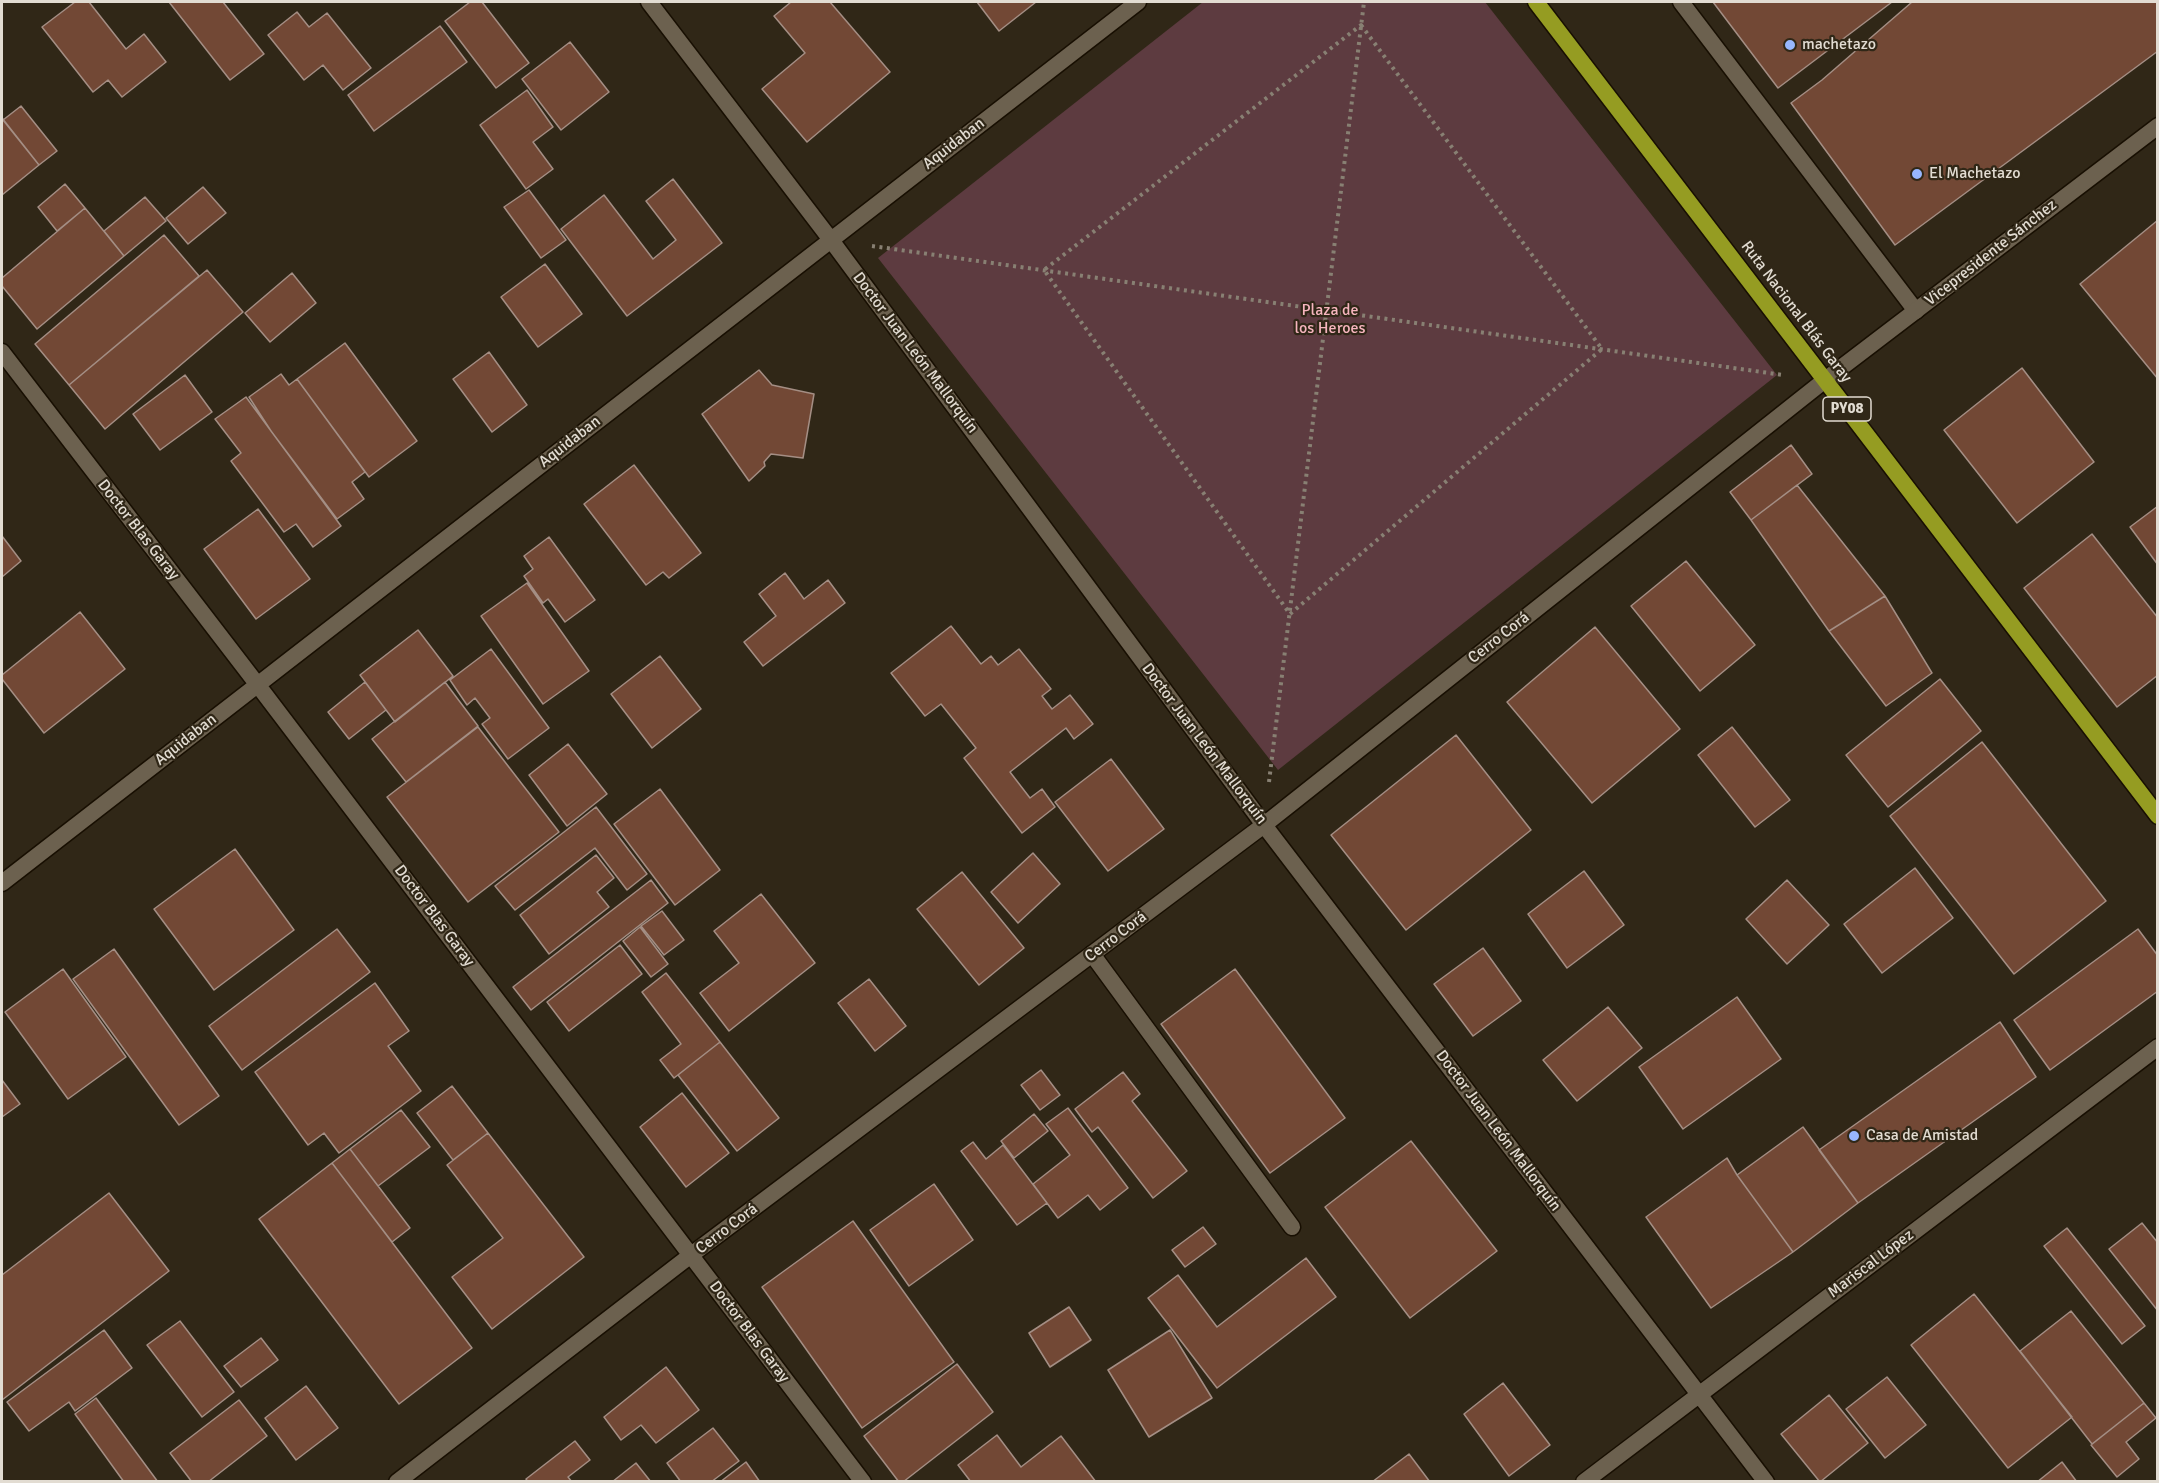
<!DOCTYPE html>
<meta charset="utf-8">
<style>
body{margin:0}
#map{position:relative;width:2159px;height:1483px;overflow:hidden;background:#302717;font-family:Signika,sans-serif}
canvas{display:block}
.frame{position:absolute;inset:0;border:3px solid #e2dcd2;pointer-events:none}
</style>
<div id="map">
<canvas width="2159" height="1483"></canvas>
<div class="frame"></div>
</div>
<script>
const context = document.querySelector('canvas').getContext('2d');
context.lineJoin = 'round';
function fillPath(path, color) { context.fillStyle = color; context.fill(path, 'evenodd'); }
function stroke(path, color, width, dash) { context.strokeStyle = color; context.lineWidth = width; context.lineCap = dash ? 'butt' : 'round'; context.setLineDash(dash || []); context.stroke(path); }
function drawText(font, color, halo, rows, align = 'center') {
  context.font = font + ' Signika,sans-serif'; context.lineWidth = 4.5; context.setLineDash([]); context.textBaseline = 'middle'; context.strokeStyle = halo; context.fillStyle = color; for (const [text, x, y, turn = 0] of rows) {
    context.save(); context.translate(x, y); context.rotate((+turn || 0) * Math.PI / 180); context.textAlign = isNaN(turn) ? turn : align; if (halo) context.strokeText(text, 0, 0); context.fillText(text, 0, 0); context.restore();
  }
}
fillPath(new Path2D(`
 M 1203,2 L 1485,2 L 1777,375 L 1278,770 L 878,258 Z`), '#5d3b40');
const building = new Path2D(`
 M 75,2 L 89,2 L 126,49 L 144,34 L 166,62 L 122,97 L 108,80 L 93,92 L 42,27 Z
 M 169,2 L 223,2 L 264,54 L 230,80 Z
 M 470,2 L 482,2 L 529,63 L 496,88 L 445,21 Z
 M 791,2 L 830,2 L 890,72 L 807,142 L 762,89 L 805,53 L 774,16 Z
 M 977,2 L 1036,2 L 999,31 Z
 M 1713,2 L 1892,2 L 1778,88 Z
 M 1912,2 L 2158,2 L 2158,51 L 1895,245 L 1791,103 L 1822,80 Z
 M 297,12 L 309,27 L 327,13 L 371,68 L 343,90 L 323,65 L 304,80 L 268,35 Z
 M 440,26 L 467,62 L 374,131 L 348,95 Z
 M 570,42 L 609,92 L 561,130 L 522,79 Z
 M 527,90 L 553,127 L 533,142 L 553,169 L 526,189 L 480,125 Z
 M 21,106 L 57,151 L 39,165 L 3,120 Z
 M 2,118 L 39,165 L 2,195 Z
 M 673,179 L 722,243 L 627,316 L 561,229 L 604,195 L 653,259 L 676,240 L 646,201 Z
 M 65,184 L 85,208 L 57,231 L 38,207 Z
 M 203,187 L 226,213 L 188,244 L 166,218 Z
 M 529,190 L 566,240 L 541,258 L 504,207 Z
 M 145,197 L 166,221 L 124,256 L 104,231 Z
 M 85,208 L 124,256 L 37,329 L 2,286 L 2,278 Z
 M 2158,220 L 2158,379 L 2080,284 Z
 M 164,235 L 199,276 L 69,385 L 35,344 Z
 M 545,264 L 582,314 L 538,347 L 501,297 Z
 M 207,270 L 243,312 L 105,429 L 69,385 Z
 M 292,273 L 316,303 L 270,342 L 245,313 Z
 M 345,343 L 417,441 L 369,477 L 297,379 Z
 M 489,352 L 527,405 L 492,432 L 453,379 Z
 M 2022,368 L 2094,462 L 2017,523 L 1944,430 Z
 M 759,370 L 772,385 L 814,394 L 803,458 L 771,454 L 764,462 L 765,466 L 749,481 L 702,414 Z
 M 281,374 L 289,385 L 297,379 L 365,472 L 352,482 L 364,499 L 337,519 L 271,431 L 249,397 Z
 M 185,375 L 212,412 L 160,450 L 133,414 Z
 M 246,397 L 341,526 L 313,547 L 296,524 L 284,532 L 231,461 L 241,453 L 215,419 Z
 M 1791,445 L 1812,474 L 1751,520 L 1730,492 Z
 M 634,465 L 701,553 L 669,578 L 663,572 L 646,585 L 584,504 Z
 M 1797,485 L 1885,596 L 1829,631 L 1751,520 Z
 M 2158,506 L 2158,565 L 2130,527 Z
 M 258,509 L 310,579 L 256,619 L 204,549 Z
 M 2092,534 L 2158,618 L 2158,675 L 2117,707 L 2024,588 Z
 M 2,536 L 21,561 L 2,577 Z
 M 549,537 L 595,600 L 565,622 L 548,599 L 543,603 L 524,576 L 533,569 L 524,556 Z
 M 1686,561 L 1755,645 L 1700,691 L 1631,606 Z
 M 785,573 L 804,599 L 828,580 L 845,603 L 763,666 L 744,642 L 776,616 L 759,594 Z
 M 527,583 L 589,671 L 543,704 L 481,616 Z
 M 1885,596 L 1932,673 L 1886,706 L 1829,631 Z
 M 80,612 L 125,669 L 44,733 L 2,679 L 2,675 Z
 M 951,626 L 981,664 L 991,656 L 998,665 L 1019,649 L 1051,689 L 1042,696 L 1052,709 L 1070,695 L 1093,724 L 1074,739 L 1066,728 L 1010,772 L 1030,798 L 1042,789 L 1055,807 L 1022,833 L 964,758 L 976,748 L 941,704 L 925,716 L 891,673 Z
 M 1595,627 L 1680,729 L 1592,803 L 1507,702 Z
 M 418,630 L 453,676 L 395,722 L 360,675 Z
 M 491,649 L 549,728 L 508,759 L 482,724 L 490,718 L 475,698 L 467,705 L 450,680 Z
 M 660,656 L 701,709 L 652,748 L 611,694 Z
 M 1940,679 L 1981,731 L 1888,807 L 1846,755 Z
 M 365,682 L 386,710 L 349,739 L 328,712 Z
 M 445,682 L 478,726 L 406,782 L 372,739 Z
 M 478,727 L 559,832 L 468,902 L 387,797 Z
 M 1732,727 L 1790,800 L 1755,827 L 1698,755 Z
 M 1456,735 L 1531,830 L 1406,930 L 1331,835 Z
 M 1982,742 L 2106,901 L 2014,974 L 1890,816 Z
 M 568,744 L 607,794 L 567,826 L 529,775 Z
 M 1111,759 L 1164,829 L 1108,871 L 1055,802 Z
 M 660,789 L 720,870 L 675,905 L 614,824 Z
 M 596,807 L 647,874 L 627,890 L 595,848 L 515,910 L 495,886 Z
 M 235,849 L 294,930 L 214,990 L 154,909 Z
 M 1033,853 L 1060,884 L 1018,923 L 991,892 Z
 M 596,855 L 614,878 L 597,892 L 609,907 L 549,954 L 520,915 Z
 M 1915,868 L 1953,918 L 1882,973 L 1844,924 Z
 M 1584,871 L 1624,925 L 1567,968 L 1528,914 Z
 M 962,872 L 1024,948 L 979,985 L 917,909 Z
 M 651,880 L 668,903 L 531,1010 L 513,987 Z
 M 1787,880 L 1829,925 L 1787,964 L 1746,919 Z
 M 761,894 L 815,963 L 729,1031 L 700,993 L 739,963 L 714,931 Z
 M 662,911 L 684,940 L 664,955 L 641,926 Z
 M 640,927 L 668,964 L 651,977 L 623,941 Z
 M 337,929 L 370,972 L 242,1070 L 209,1026 Z
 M 2138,929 L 2158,956 L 2158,991 L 2050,1070 L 2014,1020 Z
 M 620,945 L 642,974 L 569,1031 L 547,1002 Z
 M 1483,948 L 1521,1001 L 1473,1036 L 1434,984 Z
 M 114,949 L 219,1096 L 179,1125 L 73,979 Z
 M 63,969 L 126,1057 L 68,1099 L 5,1012 Z
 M 1235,969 L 1345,1118 L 1270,1173 L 1161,1024 Z
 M 666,973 L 720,1042 L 674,1078 L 660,1060 L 681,1044 L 642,992 Z
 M 869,979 L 906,1026 L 875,1051 L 838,1003 Z
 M 375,983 L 409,1031 L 388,1046 L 421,1091 L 339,1153 L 324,1133 L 308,1145 L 255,1072 Z
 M 1737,997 L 1781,1059 L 1683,1129 L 1639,1067 Z
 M 1608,1007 L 1642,1048 L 1577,1101 L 1543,1060 Z
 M 2000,1022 L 2036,1077 L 1858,1203 L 1819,1150 Z
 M 720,1042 L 779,1118 L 737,1151 L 678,1075 Z
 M 1041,1070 L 1060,1095 L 1040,1110 L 1021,1085 Z
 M 1123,1072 L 1140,1094 L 1132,1101 L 1187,1171 L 1153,1198 L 1098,1127 L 1092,1132 L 1075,1109 Z
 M 2,1080 L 20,1104 L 2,1117 Z
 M 452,1086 L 488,1133 L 453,1160 L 417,1113 Z
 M 682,1093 L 729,1153 L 686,1187 L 640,1127 Z
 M 1068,1108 L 1128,1188 L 1100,1210 L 1088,1195 L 1058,1218 L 1033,1184 L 1070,1155 L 1046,1124 Z
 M 401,1110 L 430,1147 L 378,1186 L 350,1149 Z
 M 1034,1114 L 1048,1131 L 1014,1158 L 1001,1141 Z
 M 1803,1127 L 1858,1203 L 1793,1252 L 1737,1175 Z
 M 488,1133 L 584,1257 L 492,1329 L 452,1277 L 503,1238 L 447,1165 Z
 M 1411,1141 L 1497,1251 L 1410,1318 L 1325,1207 Z
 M 973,1142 L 986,1159 L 1003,1145 L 1047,1203 L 1017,1225 L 961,1151 Z
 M 350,1149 L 410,1228 L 392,1242 L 332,1163 Z
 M 1727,1158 L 1737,1175 L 1793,1252 L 1711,1308 L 1646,1217 Z
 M 332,1163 L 472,1348 L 399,1404 L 259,1219 Z
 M 934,1184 L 973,1240 L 909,1286 L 870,1230 Z
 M 109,1193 L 169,1271 L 2,1400 L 2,1275 Z
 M 853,1221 L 954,1362 L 862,1428 L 762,1287 Z
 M 2142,1223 L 2158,1243 L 2158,1311 L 2109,1249 Z
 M 1203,1227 L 1216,1244 L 1185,1267 L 1172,1250 Z
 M 2067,1228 L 2145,1326 L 2122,1344 L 2044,1246 Z
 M 1306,1258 L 1336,1297 L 1217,1388 L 1148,1298 L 1178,1275 L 1217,1327 Z
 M 1974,1294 L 2072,1417 L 2008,1468 L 1911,1345 Z
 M 1069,1307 L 1091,1340 L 1050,1367 L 1029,1333 Z
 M 2071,1311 L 2144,1403 L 2092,1444 L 2020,1351 Z
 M 180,1321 L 234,1392 L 202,1417 L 147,1345 Z
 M 104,1330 L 132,1368 L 75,1411 L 69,1402 L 29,1431 L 7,1402 Z
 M 1170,1330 L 1212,1398 L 1149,1437 L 1108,1370 Z
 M 261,1338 L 278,1360 L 241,1387 L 224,1366 Z
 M 957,1364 L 993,1412 L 903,1482 L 899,1482 L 864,1436 Z
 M 666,1367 L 699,1410 L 656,1443 L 641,1425 L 621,1440 L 604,1417 Z
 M 1887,1377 L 1926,1425 L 1885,1458 L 1846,1409 Z
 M 1503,1383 L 1550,1445 L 1509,1476 L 1464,1414 Z
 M 306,1386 L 338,1428 L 296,1460 L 265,1418 Z
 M 1829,1395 L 1868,1443 L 1820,1482 L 1781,1434 Z
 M 96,1398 L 158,1482 L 124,1482 L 75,1414 Z
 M 239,1400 L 267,1436 L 208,1482 L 192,1482 L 170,1453 Z
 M 2144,1403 L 2156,1418 L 2126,1442 L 2139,1459 L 2117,1477 L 2091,1445 Z
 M 713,1428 L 739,1461 L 711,1482 L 681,1482 L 667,1463 Z
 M 997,1435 L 1021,1467 L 1061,1436 L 1096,1482 L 971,1482 L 958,1465 Z
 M 575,1441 L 590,1460 L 568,1477 L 572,1482 L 528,1482 L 526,1479 Z
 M 1409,1454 L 1430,1482 L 1372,1482 Z
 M 746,1462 L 760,1482 L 720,1482 Z
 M 2062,1462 L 2077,1482 L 2037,1482 Z
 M 636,1463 L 651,1482 L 612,1482 Z`);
fillPath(building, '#724835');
stroke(building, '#a48e84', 1.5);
const service = new Path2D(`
 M 1681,2 L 1916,311
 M 1092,954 L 1292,1227`);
const minor = new Path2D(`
 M 649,2 L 831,240 L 1264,825 L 1766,1482
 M 2,352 L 257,684 L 863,1482
 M 2,883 L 1138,2
 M 397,1482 L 691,1255 L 1264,825 L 1825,380 L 2158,126
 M 1584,1482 L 2158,1047`);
const trunk = new Path2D(`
 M 1536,2 L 2158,816`);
stroke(service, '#180f02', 19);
stroke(minor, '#180f02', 19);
stroke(trunk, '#180f02', 19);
stroke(new Path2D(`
 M 1361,25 L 1602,349 L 1290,614 L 1044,270 Z
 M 872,246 L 1783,375
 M 1269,782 L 1364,2`), '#888073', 4, [3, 4.5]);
stroke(service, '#6c614f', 16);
stroke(minor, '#6c614f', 16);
stroke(trunk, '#959c22', 16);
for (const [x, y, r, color] of [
 [1790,45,6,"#97b6fd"],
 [1917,174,6,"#97b6fd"],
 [1854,1136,6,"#97b6fd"]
]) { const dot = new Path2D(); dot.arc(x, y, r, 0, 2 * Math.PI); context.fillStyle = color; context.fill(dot); stroke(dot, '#302717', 2); }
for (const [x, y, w] of [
 [1847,409,48]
]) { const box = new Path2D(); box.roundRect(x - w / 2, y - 12, w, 24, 4.5); context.fillStyle = '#302717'; context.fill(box); stroke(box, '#e2dcd2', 1.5); }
drawText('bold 15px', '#e2dcd2', null, [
 ["PY08",1847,409]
]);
drawText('16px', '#e2dcd2', '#302717', [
 ["machetazo",1802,45],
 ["El Machetazo",1929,174],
 ["Casa de Amistad",1866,1136]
], 'left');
drawText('16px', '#e2dcd2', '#302717', [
 ["Aquidaban",954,144,-38],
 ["Vicepresidente Sánchez",1991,253,-38],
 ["Ruta Nacional Blás Garay",1796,312,53],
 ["Doctor Juan León Mallorquín",915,353,53],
 ["Aquidaban",570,442,-38],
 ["Doctor Blas Garay",138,530,52],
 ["Cerro Corá",1499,638,-38],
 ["Aquidaban",186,740,-38],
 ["Doctor Juan León Mallorquín",1204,744,53],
 ["Doctor Blas Garay",434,916,53],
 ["Cerro Corá",1116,937,-37],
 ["Doctor Juan León Mallorquín",1498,1131,53],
 ["Cerro Corá",727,1229,-37],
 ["Mariscal López",1871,1264,-37],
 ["Doctor Blas Garay",749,1332,53]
]);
drawText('16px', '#f6b5be', '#302717', [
 ["Plaza de",1330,311],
 ["los Heroes",1330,329]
]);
</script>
